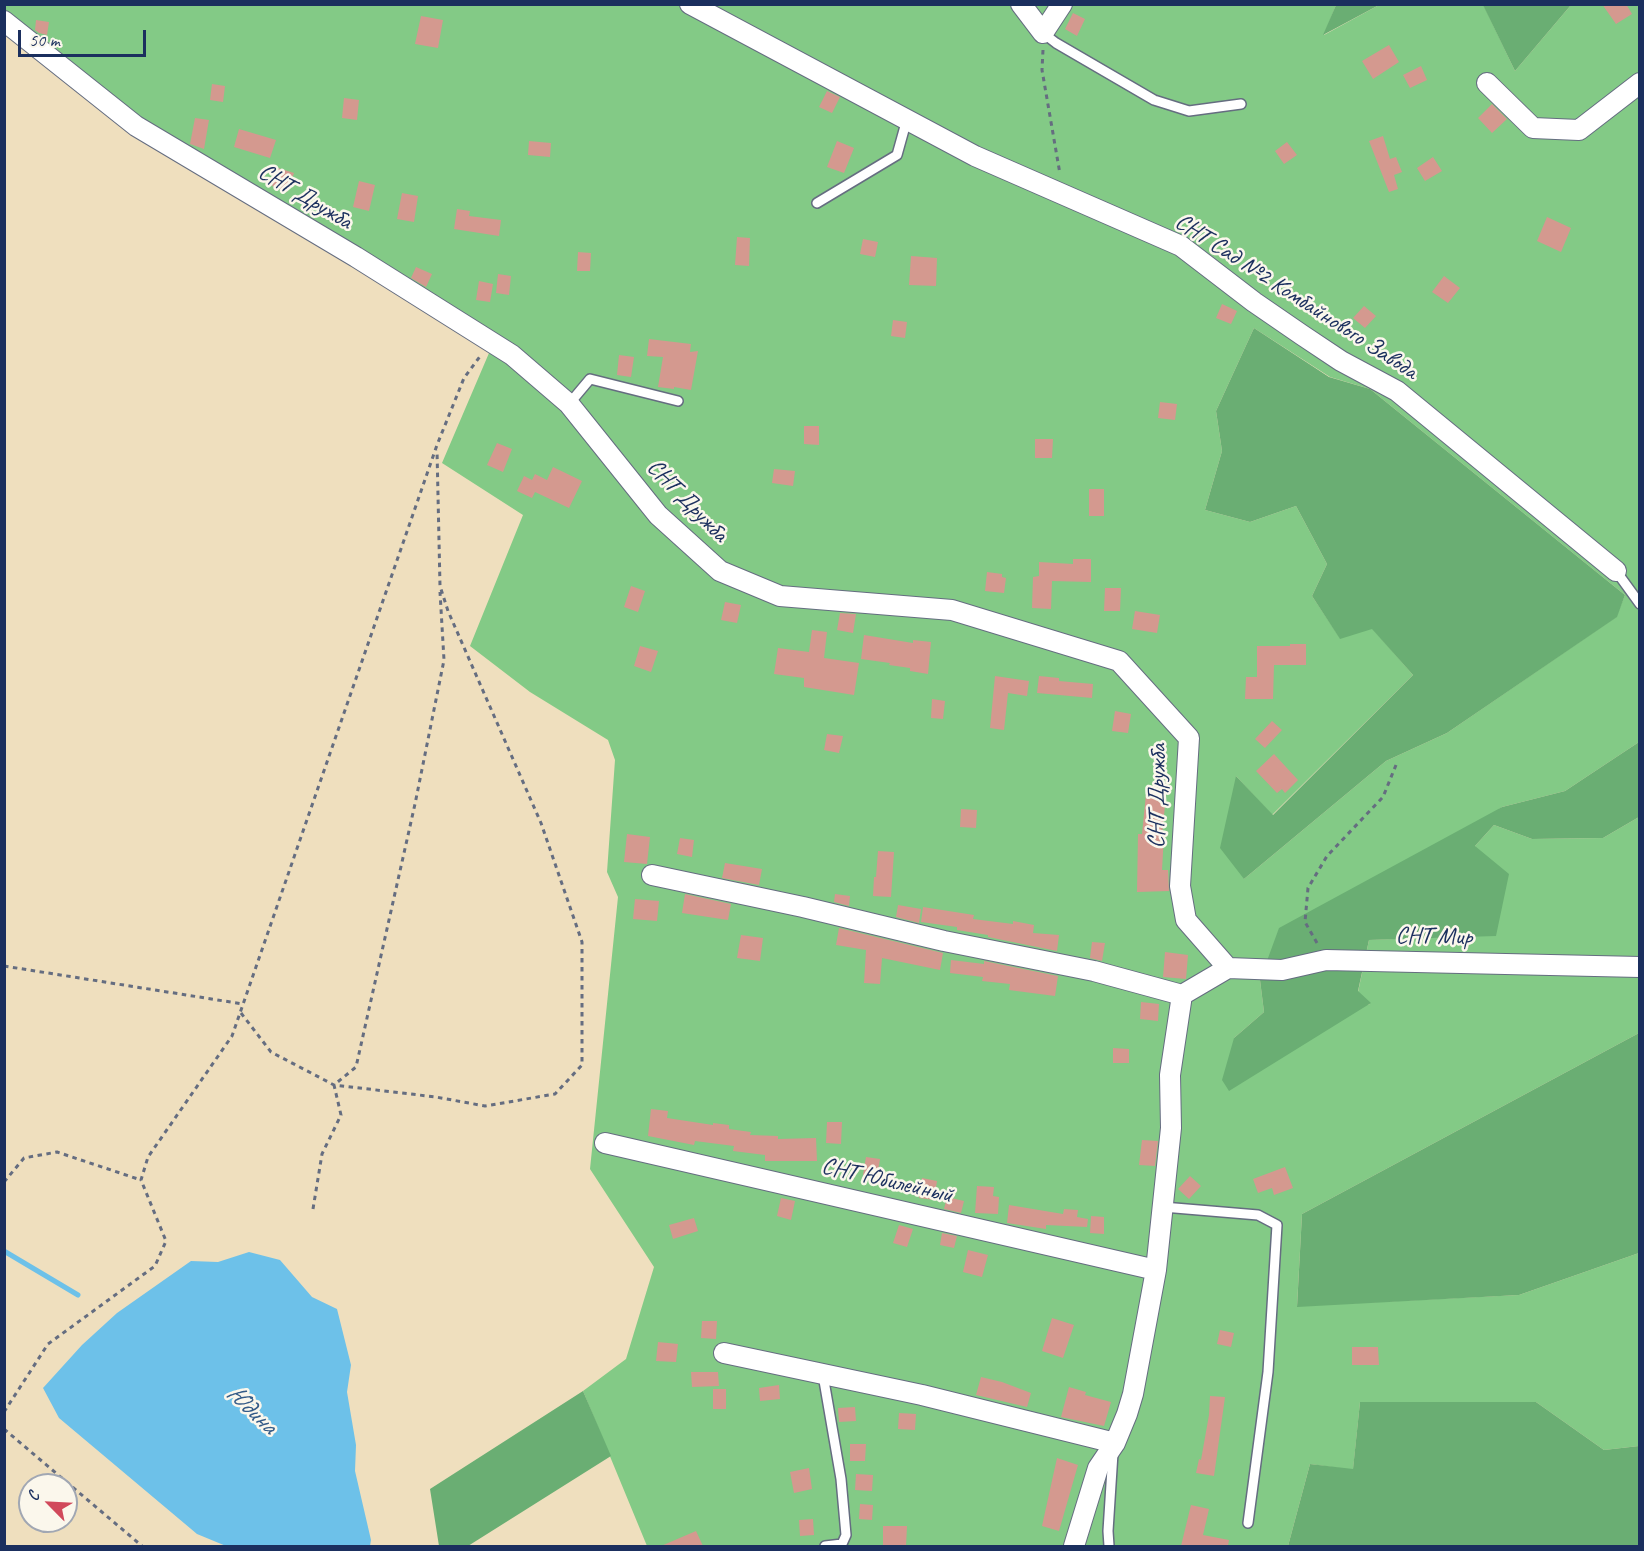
<!DOCTYPE html>
<meta charset="utf-8">
<style>
body{margin:0}
#map{position:relative;width:1644px;height:1551px;overflow:hidden;background:#efdfbe;font-family:Caveat,sans-serif}
canvas{display:block}
.frame{position:absolute;inset:0;border:6px solid #1b2f5e;pointer-events:none}
.north{position:absolute;left:18px;top:1473px;width:60px;height:60px;box-sizing:border-box;background:#fbf7ec;border:2px solid #a1a7b3;border-radius:50%;rotate:294deg;font-size:16px;font-weight:700;line-height:24px;text-align:center;color:#1b2f5e}
.north::after{content:'';display:block;margin:auto;width:21px;height:27px;background:#d1495b;clip-path:polygon(50% 0,100% 100%,50% 72%,0 100%)}
.scale{position:absolute;left:18px;top:30px;width:128px;height:27px;box-sizing:border-box;border:3px solid #1b2f5e;border-top:0;padding-left:8px;font-size:18px;line-height:21px;white-space:nowrap;color:#1b2f5e;-webkit-text-stroke:4px #fbf7ec;paint-order:stroke}
</style>
<div id="map">
<canvas width="1644" height="1551"></canvas>
<div class="frame"></div>
<div class="north">С</div>
<div class="scale">50 m</div>
</div>
<script>
const context = document.querySelector('canvas').getContext('2d');
context.lineJoin = 'round';
function fillPath(path, color) { context.fillStyle = color; context.fill(path, 'evenodd'); }
function stroke(path, color, width, dash) { context.strokeStyle = color; context.lineWidth = width; context.lineCap = dash ? 'butt' : 'round'; context.setLineDash(dash || []); context.stroke(path); }
function drawText(font, color, halo, rows, align = 'center') {
  context.font = font + ' Caveat,sans-serif'; context.lineWidth = 5; context.setLineDash([]); context.textBaseline = 'middle'; context.strokeStyle = halo; context.fillStyle = color; for (const [text, x, y, turn = 0] of rows) {
    context.save(); context.translate(x, y); context.rotate((+turn || 0) * Math.PI / 180); context.textAlign = isNaN(turn) ? turn : align; if (halo) context.strokeText(text, 0, 0); context.fillText(text, 0, 0); context.restore();
  }
}
fillPath(new Path2D(`
 M 1483,4 L 1515,71 L 1571,5 L 1639,5 L 1639,742 L 1565,791 L 1502,807 L 1260,980 L 1264,1012 L 1234,1038 L 1370,1004 L 1358,992 L 1369,940 L 1496,935 L 1475,846 L 1494,825 L 1532,839 L 1603,838 L 1639,817 L 1639,1033 L 1302,1214 L 1297,1306 L 1519,1295 L 1639,1253 L 1639,1446 L 1604,1450 L 1536,1402 L 1360,1402 L 1353,1470 L 1310,1464 L 1288,1546 L 647,1546 L 583,1391 L 626,1359 L 654,1267 L 590,1169 L 618,897 L 607,872 L 615,760 L 608,740 L 530,692 L 470,646 L 523,515 L 442,463 L 495,339 L 141,121 L 5,14 L 4,5 L 1336,5 L 1324,35 L 1379,5 ZM 1254,328 L 1330,377 L 1370,389 L 1625,595 L 1616,617 L 1447,733 L 1386,761 L 1244,879 L 1236,776 L 1272,815 L 1413,675 L 1372,628 L 1340,638 L 1312,596 L 1327,564 L 1296,506 L 1250,522 L 1205,510 L 1222,451 L 1216,411 Z`), '#83ca86');
fillPath(new Path2D(`
 M 1336,5 L 1336,4 L 1379,5 L 1323,35 Z
 M 1483,5 L 1571,5 L 1515,71 Z
 M 1254,328 L 1329,377 L 1370,389 L 1625,595 L 1617,617 L 1447,733 L 1386,761 L 1244,879 L 1220,848 L 1236,776 L 1273,815 L 1413,675 L 1372,629 L 1340,639 L 1312,596 L 1327,564 L 1296,506 L 1250,522 L 1205,510 L 1222,451 L 1216,411 Z
 M 1639,742 L 1639,817 L 1603,838 L 1532,839 L 1494,825 L 1475,846 L 1509,874 L 1496,936 L 1369,940 L 1358,991 L 1371,1003 L 1229,1091 L 1222,1080 L 1234,1038 L 1264,1012 L 1260,980 L 1279,928 L 1502,807 L 1565,791 Z
 M 1639,1033 L 1639,1253 L 1519,1295 L 1297,1307 L 1302,1214 Z
 M 583,1391 L 611,1456 L 468,1546 L 439,1546 L 430,1489 Z
 M 1360,1402 L 1536,1402 L 1604,1450 L 1639,1446 L 1639,1546 L 1288,1546 L 1310,1464 L 1353,1469 Z`), '#6aae73');
fillPath(new Path2D(`
 M 249,1252 L 280,1260 L 312,1297 L 337,1309 L 351,1365 L 347,1392 L 356,1445 L 355,1471 L 371,1540 L 370,1546 L 226,1546 L 197,1534 L 59,1418 L 43,1388 L 82,1345 L 117,1313 L 191,1261 L 218,1262 Z`), '#6dc1e9');
stroke(new Path2D(`
 M 4,1251 L 78,1295`), '#6dc1e9', 5);
fillPath(new Path2D(`
 M 1602,4 L 1626,4 L 1632,14 L 1616,24 Z
 M 1073,13 L 1085,19 L 1077,36 L 1065,29 Z
 M 421,16 L 443,20 L 438,48 L 415,44 Z
 M 36,20 L 49,22 L 47,35 L 39,33 L 35,30 Z
 M 1389,45 L 1399,62 L 1373,79 L 1362,61 Z
 M 1421,66 L 1427,80 L 1410,88 L 1403,75 Z
 M 212,84 L 225,86 L 223,102 L 210,100 Z
 M 827,91 L 840,97 L 832,113 L 819,107 Z
 M 344,98 L 359,100 L 357,120 L 342,118 Z
 M 1492,104 L 1507,119 L 1492,133 L 1478,118 Z
 M 195,118 L 209,120 L 204,149 L 190,144 Z
 M 239,129 L 276,140 L 270,158 L 234,147 Z
 M 1383,136 L 1390,159 L 1396,157 L 1402,172 L 1394,175 L 1398,189 L 1389,192 L 1369,141 Z
 M 529,141 L 551,143 L 550,157 L 528,155 Z
 M 837,141 L 854,148 L 844,173 L 827,167 Z
 M 1287,142 L 1297,155 L 1284,164 L 1275,151 Z
 M 1433,157 L 1442,171 L 1425,181 L 1417,168 Z
 M 278,168 L 294,173 L 287,192 L 272,186 Z
 M 359,181 L 375,185 L 369,211 L 353,207 Z
 M 402,193 L 418,196 L 414,222 L 397,219 Z
 M 457,209 L 470,211 L 469,216 L 501,220 L 499,236 L 454,229 Z
 M 1547,217 L 1571,228 L 1561,252 L 1537,241 Z
 M 737,237 L 750,238 L 749,266 L 735,265 Z
 M 863,239 L 878,242 L 875,257 L 860,254 Z
 M 578,252 L 591,253 L 590,271 L 577,271 Z
 M 911,256 L 937,258 L 936,286 L 909,285 Z
 M 416,267 L 432,274 L 426,287 L 411,278 Z
 M 498,274 L 511,276 L 509,295 L 496,293 Z
 M 1444,276 L 1460,288 L 1448,303 L 1432,292 Z
 M 479,281 L 493,284 L 490,302 L 476,300 Z
 M 1222,304 L 1237,311 L 1231,324 L 1216,318 Z
 M 1364,306 L 1376,316 L 1365,328 L 1353,318 Z
 M 893,320 L 907,322 L 905,338 L 891,336 Z
 M 649,339 L 691,344 L 690,352 L 698,351 L 691,390 L 674,387 L 674,389 L 658,387 L 663,357 L 647,356 Z
 M 619,355 L 634,357 L 631,377 L 617,375 Z
 M 1160,402 L 1177,404 L 1175,420 L 1158,418 Z
 M 804,426 L 819,426 L 819,445 L 804,444 Z
 M 1035,439 L 1053,439 L 1052,458 L 1035,458 Z
 M 497,443 L 512,449 L 503,472 L 487,465 Z
 M 553,467 L 582,481 L 569,508 L 535,492 L 532,498 L 517,491 L 524,476 L 532,480 L 535,474 L 547,480 Z
 M 774,469 L 795,471 L 793,486 L 772,483 Z
 M 1089,489 L 1104,489 L 1104,516 L 1089,516 Z
 M 1073,559 L 1091,559 L 1091,582 L 1052,581 L 1051,609 L 1032,608 L 1033,577 L 1039,576 L 1039,562 L 1073,564 Z
 M 987,572 L 1002,574 L 1002,577 L 1006,578 L 1004,593 L 985,591 Z
 M 631,586 L 645,591 L 638,612 L 624,607 Z
 M 1105,588 L 1121,588 L 1120,611 L 1104,611 Z
 M 725,602 L 741,605 L 737,623 L 721,620 Z
 M 1135,611 L 1160,615 L 1157,633 L 1132,629 Z
 M 840,613 L 856,614 L 853,633 L 837,630 Z
 M 812,630 L 827,632 L 824,658 L 859,663 L 854,695 L 804,687 L 804,678 L 774,674 L 778,648 L 809,652 Z
 M 864,635 L 913,643 L 913,640 L 931,642 L 928,674 L 910,671 L 910,668 L 889,665 L 890,663 L 861,659 Z
 M 1290,644 L 1306,644 L 1306,665 L 1274,665 L 1273,699 L 1245,699 L 1246,677 L 1257,677 L 1257,646 L 1290,646 Z
 M 640,646 L 658,651 L 651,672 L 634,666 Z
 M 995,676 L 1029,681 L 1027,696 L 1008,693 L 1004,730 L 990,728 Z
 M 1039,676 L 1059,678 L 1059,681 L 1093,684 L 1092,698 L 1037,693 Z
 M 932,699 L 945,701 L 943,719 L 931,718 Z
 M 1115,711 L 1131,714 L 1128,733 L 1112,731 Z
 M 1272,721 L 1282,730 L 1265,748 L 1255,739 Z
 M 827,734 L 843,736 L 839,753 L 824,750 Z
 M 1274,754 L 1298,780 L 1285,793 L 1282,789 L 1277,793 L 1256,771 Z
 M 1146,794 L 1166,796 L 1162,835 L 1164,835 L 1162,870 L 1168,870 L 1169,891 L 1137,892 L 1138,834 L 1142,834 Z
 M 961,809 L 977,810 L 976,828 L 960,827 Z
 M 627,834 L 650,837 L 647,864 L 624,862 Z
 M 680,838 L 694,840 L 692,857 L 677,854 Z
 M 878,851 L 894,852 L 891,897 L 873,896 L 874,877 L 876,877 Z
 M 725,863 L 762,869 L 759,885 L 722,878 Z
 M 685,894 L 731,904 L 728,920 L 682,913 Z
 M 835,894 L 850,896 L 849,906 L 834,902 Z
 M 635,899 L 659,901 L 657,921 L 633,919 Z
 M 898,905 L 921,909 L 919,923 L 896,917 Z
 M 923,907 L 974,915 L 973,919 L 1013,924 L 1013,921 L 1034,925 L 1033,933 L 1059,935 L 1057,951 L 988,937 L 988,935 L 957,930 L 957,927 L 921,922 Z
 M 839,928 L 943,953 L 940,970 L 882,958 L 880,984 L 864,983 L 866,950 L 836,945 Z
 M 741,935 L 763,938 L 760,961 L 737,958 Z
 M 1092,942 L 1105,943 L 1102,961 L 1090,958 Z
 M 1165,952 L 1188,955 L 1186,979 L 1163,977 Z
 M 951,960 L 984,964 L 984,961 L 1058,976 L 1055,996 L 1009,990 L 1010,984 L 982,981 L 983,977 L 950,973 Z
 M 1141,1002 L 1159,1004 L 1158,1021 L 1140,1019 Z
 M 1113,1048 L 1129,1049 L 1129,1063 L 1113,1063 Z
 M 651,1109 L 668,1111 L 667,1118 L 713,1125 L 713,1123 L 729,1125 L 729,1129 L 751,1132 L 750,1135 L 778,1136 L 778,1139 L 816,1138 L 817,1161 L 765,1161 L 765,1155 L 733,1151 L 734,1146 L 695,1141 L 694,1145 L 648,1136 Z
 M 827,1122 L 842,1122 L 841,1144 L 826,1143 Z
 M 1142,1140 L 1158,1141 L 1155,1166 L 1139,1165 Z
 M 866,1157 L 880,1159 L 877,1177 L 863,1175 Z
 M 1285,1167 L 1293,1188 L 1274,1195 L 1272,1188 L 1258,1193 L 1253,1179 Z
 M 1190,1176 L 1201,1186 L 1189,1199 L 1178,1189 Z
 M 922,1178 L 937,1181 L 934,1200 L 919,1198 Z
 M 977,1186 L 994,1187 L 993,1196 L 999,1197 L 998,1214 L 975,1213 Z
 M 947,1197 L 964,1201 L 961,1213 L 944,1209 Z
 M 781,1198 L 795,1201 L 791,1220 L 777,1216 Z
 M 1009,1205 L 1063,1214 L 1064,1209 L 1078,1210 L 1077,1217 L 1088,1219 L 1087,1227 L 1046,1225 L 1046,1229 L 1007,1223 Z
 M 1091,1216 L 1104,1217 L 1104,1234 L 1090,1233 Z
 M 694,1218 L 698,1231 L 673,1239 L 669,1225 Z
 M 899,1225 L 913,1229 L 907,1247 L 893,1243 Z
 M 942,1233 L 957,1236 L 954,1248 L 940,1245 Z
 M 968,1250 L 988,1255 L 982,1277 L 963,1272 Z
 M 1052,1318 L 1074,1325 L 1063,1358 L 1042,1351 Z
 M 702,1321 L 717,1321 L 716,1339 L 701,1338 Z
 M 1220,1330 L 1234,1333 L 1231,1347 L 1217,1344 Z
 M 658,1342 L 678,1344 L 676,1362 L 656,1361 Z
 M 1352,1347 L 1378,1347 L 1379,1365 L 1352,1365 Z
 M 691,1372 L 718,1372 L 719,1386 L 692,1387 Z
 M 981,1377 L 1002,1382 L 1031,1393 L 1027,1407 L 976,1395 Z
 M 779,1385 L 780,1399 L 760,1401 L 759,1388 Z
 M 1069,1387 L 1086,1392 L 1085,1395 L 1111,1402 L 1104,1426 L 1061,1417 Z
 M 713,1389 L 726,1389 L 726,1409 L 713,1409 Z
 M 1210,1396 L 1225,1397 L 1214,1476 L 1196,1473 L 1199,1459 L 1201,1460 L 1209,1415 Z
 M 855,1407 L 856,1421 L 839,1422 L 838,1408 Z
 M 899,1413 L 916,1414 L 915,1430 L 898,1429 Z
 M 850,1444 L 866,1444 L 865,1461 L 850,1461 Z
 M 1057,1458 L 1078,1465 L 1059,1531 L 1042,1526 Z
 M 809,1468 L 812,1489 L 794,1493 L 790,1472 Z
 M 856,1474 L 873,1475 L 872,1491 L 855,1490 Z
 M 860,1504 L 873,1505 L 872,1520 L 859,1519 Z
 M 1191,1505 L 1209,1509 L 1203,1535 L 1229,1540 L 1228,1546 L 1181,1546 Z
 M 813,1519 L 814,1535 L 800,1536 L 799,1520 Z
 M 883,1526 L 907,1526 L 906,1546 L 883,1546 Z
 M 696,1531 L 703,1546 L 661,1546 Z`), '#d4998f');
const lane = new Path2D(`
 M 1043,33 L 1056,43 L 1154,100 L 1189,111 L 1241,104
 M 817,203 L 897,155 L 907,119
 M 569,404 L 590,379 L 678,401
 M 1616,571 L 1640,604
 M 1163,1207 L 1258,1215 L 1277,1225 L 1268,1372 L 1248,1523
 M 823,1375 L 841,1479 L 846,1535 L 842,1544 L 825,1546
 M 1109,1546 L 1108,1531 L 1113,1453`);
const street = new Path2D(`
 M 690,4 L 975,156 L 1181,246 L 1254,302 L 1302,335 L 1341,361 L 1397,391 L 1616,571
 M 1021,4 L 1043,33 L 1062,4
 M 4,21 L 136,126 L 356,257 L 512,355 L 569,404 L 658,515 L 720,571 L 780,596 L 952,610 L 1119,661 L 1189,738 L 1180,886 L 1186,920 L 1228,968
 M 1487,83 L 1533,128 L 1579,130 L 1640,83
 M 652,875 L 803,907 L 944,941 L 1094,971 L 1182,995
 M 1228,968 L 1282,970 L 1326,960 L 1640,967
 M 605,1143 L 1156,1270
 M 724,1353 L 922,1395 L 1115,1443
 M 1074,1546 L 1098,1468 L 1115,1443 L 1127,1414 L 1133,1394 L 1156,1270 L 1171,1128 L 1170,1075 L 1182,995 L 1228,968`);
stroke(lane, '#656d80', 12);
stroke(street, '#656d80', 22);
stroke(new Path2D(`
 M 1043,50 L 1042,70 L 1060,174
 M 1317,943 L 1305,922 L 1308,888 L 1327,856 L 1383,797 L 1396,765
 M 4,966 L 243,1004
 M 241,1013 L 271,1052 L 334,1085 L 436,1097 L 485,1106 L 555,1094 L 582,1065 L 582,942 L 541,823 L 448,611 L 440,586 L 437,450
 M 4,1182 L 24,1158 L 57,1152 L 141,1180
 M 313,1209 L 322,1154 L 341,1115 L 334,1085 L 356,1067 L 415,804 L 444,660 L 440,592
 M 4,1412 L 48,1344 L 155,1266 L 166,1241 L 141,1180 L 148,1157 L 232,1036 L 437,445 L 464,378 L 481,355
 M 4,1429 L 142,1546`), '#656d80', 3, [4.5, 4.5]);
stroke(lane, '#fff', 9);
stroke(street, '#fff', 20);
drawText('24px', '#1b2f5e', '#fbf7ec', [
 ["СНТ Дружба",305,197,31],
 ["СНТ Сад №2 Комбайнового Завода",1296,297,33],
 ["СНТ Дружба",687,501,46],
 ["СНТ Дружба",1158,796,-89],
 ["СНТ Мир",1434,937,1],
 ["СНТ Юбилейный",887,1181,13]
]);
drawText('italic 26px', '#345b88', '#fbf7ec', [
 ["Юдина",251,1410,43]
]);
</script>
